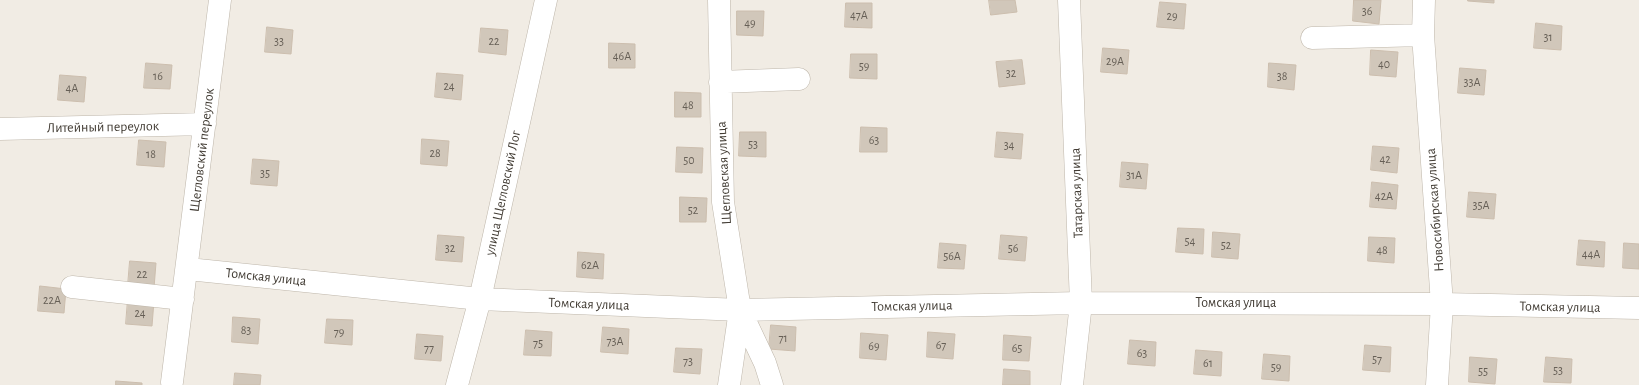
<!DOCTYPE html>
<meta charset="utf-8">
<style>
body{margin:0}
canvas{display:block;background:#f1ece4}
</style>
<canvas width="1639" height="385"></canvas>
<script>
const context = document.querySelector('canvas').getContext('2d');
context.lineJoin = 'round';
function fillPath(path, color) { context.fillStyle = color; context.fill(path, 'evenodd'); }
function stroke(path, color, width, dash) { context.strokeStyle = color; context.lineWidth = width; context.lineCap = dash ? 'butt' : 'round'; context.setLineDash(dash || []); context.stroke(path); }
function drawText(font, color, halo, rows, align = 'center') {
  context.font = font + ' "Alegreya Sans",sans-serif'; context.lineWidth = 3; context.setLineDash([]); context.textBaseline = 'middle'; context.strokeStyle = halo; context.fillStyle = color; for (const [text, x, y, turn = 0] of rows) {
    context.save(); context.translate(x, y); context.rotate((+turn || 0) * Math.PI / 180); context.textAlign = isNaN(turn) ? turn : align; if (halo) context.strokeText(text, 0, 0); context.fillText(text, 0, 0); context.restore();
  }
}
const building = new Path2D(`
 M 989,0 L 1015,0 L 1017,12 L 991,15 Z
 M 1354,0 L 1381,0 L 1379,24 L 1353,21 Z
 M 1468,0 L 1494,0 L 1494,3 L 1468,1 Z
 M 1160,2 L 1186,4 L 1184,29 L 1157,27 Z
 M 846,3 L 872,3 L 872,28 L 845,27 Z
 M 737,11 L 764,11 L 763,36 L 737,35 Z
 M 1536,23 L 1562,26 L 1561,50 L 1534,48 Z
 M 267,27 L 293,30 L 291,54 L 265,52 Z
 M 481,28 L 508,30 L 506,55 L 479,52 Z
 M 609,43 L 635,44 L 635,68 L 609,68 Z
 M 1103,48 L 1129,50 L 1127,74 L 1101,72 Z
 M 1371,50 L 1398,52 L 1396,77 L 1370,75 Z
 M 851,54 L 877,54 L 877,79 L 850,78 Z
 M 1022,60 L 1025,84 L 999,87 L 996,62 Z
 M 146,63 L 172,65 L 170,89 L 144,88 Z
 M 1269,63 L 1296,65 L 1294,90 L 1268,87 Z
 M 1460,68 L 1486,70 L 1484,95 L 1458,93 Z
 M 437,73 L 463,75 L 461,100 L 435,97 Z
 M 60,75 L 86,77 L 84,102 L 58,100 Z
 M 675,92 L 701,93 L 701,117 L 675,117 Z
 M 861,127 L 887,128 L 887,152 L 860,152 Z
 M 740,132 L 766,132 L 766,157 L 739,156 Z
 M 997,132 L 1023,134 L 1021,159 L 995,157 Z
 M 422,139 L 449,141 L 447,166 L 421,164 Z
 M 139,140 L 166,142 L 164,167 L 137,165 Z
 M 1373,146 L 1399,148 L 1397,173 L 1371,170 Z
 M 677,147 L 703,148 L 702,173 L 676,172 Z
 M 253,159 L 279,161 L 277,186 L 251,184 Z
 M 1122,162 L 1148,164 L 1146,189 L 1120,187 Z
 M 1372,182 L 1398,185 L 1396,209 L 1370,207 Z
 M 1469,192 L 1496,194 L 1494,219 L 1467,217 Z
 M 680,197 L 707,198 L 706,222 L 680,222 Z
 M 1178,228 L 1204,229 L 1203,254 L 1176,252 Z
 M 1213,232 L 1240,234 L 1238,259 L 1212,257 Z
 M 438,235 L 464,237 L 462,262 L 436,260 Z
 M 1001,235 L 1027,237 L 1025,261 L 999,259 Z
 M 1369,237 L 1395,238 L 1394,263 L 1368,261 Z
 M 1579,240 L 1605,242 L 1604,267 L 1577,265 Z
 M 940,243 L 966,245 L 964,269 L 938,268 Z
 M 1624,243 L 1639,244 L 1639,269 L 1623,268 Z
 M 578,252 L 604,254 L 603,279 L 577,277 Z
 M 130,261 L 156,263 L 154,288 L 128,285 Z
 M 40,286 L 66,289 L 64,313 L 38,311 Z
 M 128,299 L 154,301 L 152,326 L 126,324 Z
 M 233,317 L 260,319 L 258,344 L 232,342 Z
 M 327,319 L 353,320 L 352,345 L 325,343 Z
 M 771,325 L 796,327 L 795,351 L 769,349 Z
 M 603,327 L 629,329 L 628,354 L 601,352 Z
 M 526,330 L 552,332 L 551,356 L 524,355 Z
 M 928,332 L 955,334 L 953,359 L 927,357 Z
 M 861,333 L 888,335 L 886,360 L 860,358 Z
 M 417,334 L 443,336 L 441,361 L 415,359 Z
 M 1004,335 L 1031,337 L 1029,361 L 1003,360 Z
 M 1130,340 L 1156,342 L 1155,366 L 1128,364 Z
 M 1365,345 L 1391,347 L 1390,372 L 1363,370 Z
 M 676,348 L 702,349 L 700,374 L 674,372 Z
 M 1196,350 L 1222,352 L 1221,376 L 1194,374 Z
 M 1264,354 L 1290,356 L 1289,381 L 1262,379 Z
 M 1470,357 L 1497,359 L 1495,384 L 1469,382 Z
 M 1546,357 L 1572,359 L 1571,383 L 1544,382 Z
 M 1004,369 L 1030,371 L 1030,385 L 1003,385 Z
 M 235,373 L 261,375 L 260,385 L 234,385 Z
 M 116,381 L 142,383 L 142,385 L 116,385 Z`);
fillPath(building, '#d1c7ba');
stroke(building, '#ccbeae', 1);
const street = new Path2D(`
 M 719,0 L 723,202 L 740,310 L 765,363 L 772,385
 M 1069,0 L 1081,303 L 1072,385
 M 1424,0 L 1423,35 L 1442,304 L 1437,385
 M 1312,38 L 1423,35
 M 720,82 L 799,79
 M 0,129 L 205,124
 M 188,269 L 480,299 L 740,310 L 1081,303 L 1442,304 L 1639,308
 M 72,287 L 183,299
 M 172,382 L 220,0
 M 457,385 L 480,299 L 546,0
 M 729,385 L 740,310`);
stroke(street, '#beb6aa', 23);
stroke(street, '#fff', 22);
drawText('12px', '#665f56', null, [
 ["36",1367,11],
 ["47А",859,15],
 ["29",1172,16],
 ["49",750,23],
 ["31",1548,37],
 ["33",279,41],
 ["22",494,41],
 ["46А",622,56],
 ["29А",1115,61],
 ["40",1384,64],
 ["59",864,66],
 ["32",1011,73],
 ["16",158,76],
 ["38",1282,76],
 ["33А",1472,82],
 ["24",449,86],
 ["4А",72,88],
 ["48",688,105],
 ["63",874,140],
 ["53",753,144],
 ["34",1009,145],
 ["28",435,153],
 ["18",151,154],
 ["42",1385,159],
 ["50",689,160],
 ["35",265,173],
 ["31А",1134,175],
 ["42А",1384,196],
 ["35А",1481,205],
 ["52",693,210],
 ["54",1190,241],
 ["52",1226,245],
 ["32",450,248],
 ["56",1013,248],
 ["48",1382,250],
 ["44А",1591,254],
 ["56А",952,256],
 ["62А",590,265],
 ["22",142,274],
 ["22А",52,300],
 ["24",140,313],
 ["83",246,330],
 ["79",339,332],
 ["71",783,338],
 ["73А",615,341],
 ["75",538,343],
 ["67",941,345],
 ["69",874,346],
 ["77",429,348],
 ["65",1017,348],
 ["63",1142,353],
 ["57",1377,359],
 ["73",688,361],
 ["61",1208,363],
 ["59",1276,367],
 ["53",1558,370],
 ["55",1483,371]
]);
drawText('14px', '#423c34', '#fff', [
 ["Литейный переулок",103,127,-1],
 ["Щегловский переулок",202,150,-83],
 ["Щегловская улица",724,173,-93],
 ["улица Щегловский Лог",503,193,-78],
 ["Татарская улица",1077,193,-92],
 ["Новосибирская улица",1435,210,-94],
 ["Томская улица",266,277,6],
 ["Томская улица",1236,303],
 ["Томская улица",589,304,2],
 ["Томская улица",912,306,-1],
 ["Томская улица",1560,307,1]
]);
</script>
